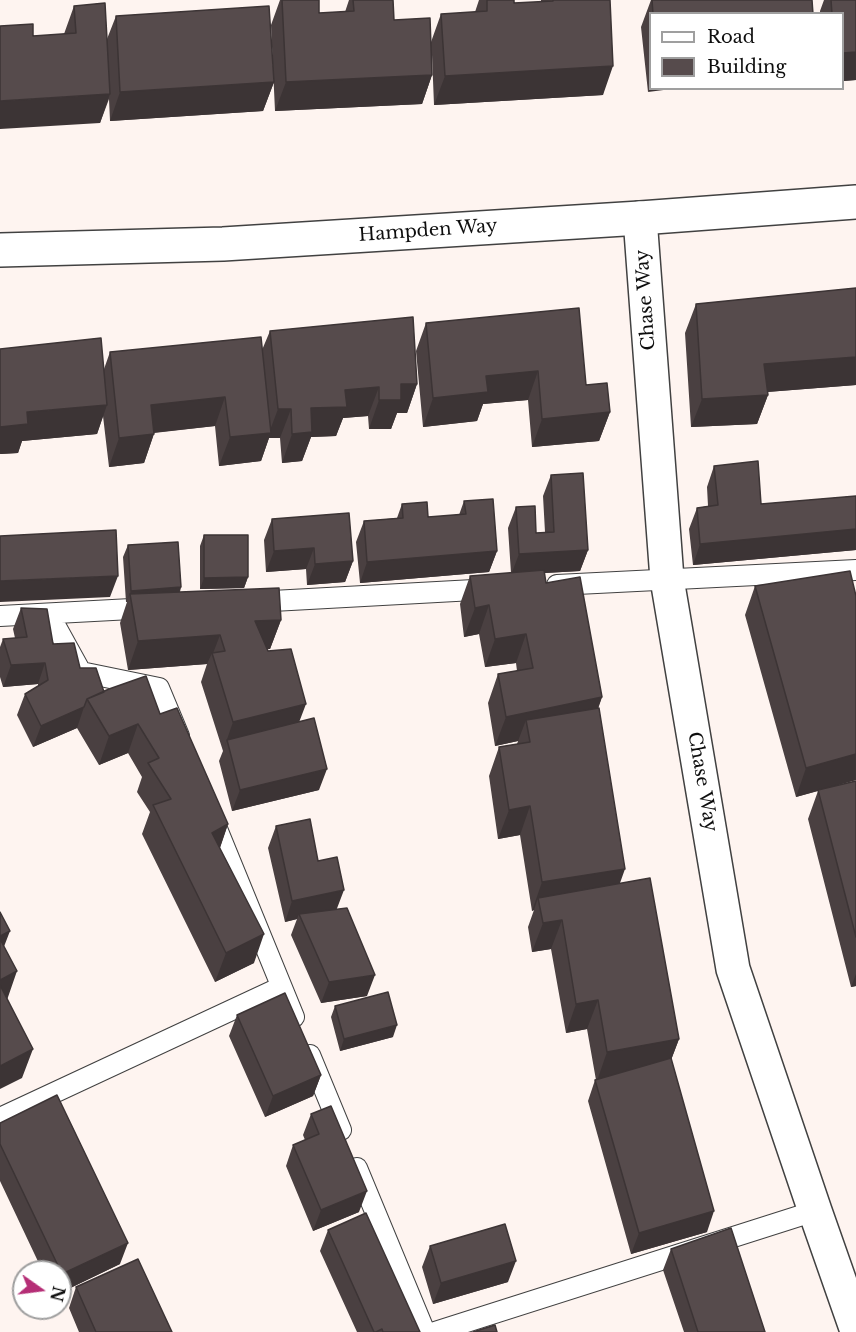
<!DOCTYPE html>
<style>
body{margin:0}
#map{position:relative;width:856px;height:1332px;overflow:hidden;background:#fef4f0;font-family:"Libre Baskerville",serif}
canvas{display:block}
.legend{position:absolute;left:649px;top:12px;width:195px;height:78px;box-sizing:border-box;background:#fff;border:2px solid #9f9f9f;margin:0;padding:8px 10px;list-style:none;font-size:18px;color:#0e0e0e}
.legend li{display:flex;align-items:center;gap:12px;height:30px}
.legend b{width:30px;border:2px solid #9f9f9f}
.north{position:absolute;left:12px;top:1260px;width:60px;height:60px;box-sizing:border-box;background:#fff;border:2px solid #9f9f9f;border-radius:50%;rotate:104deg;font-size:16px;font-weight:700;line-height:24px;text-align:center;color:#0e0e0e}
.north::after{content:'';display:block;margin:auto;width:21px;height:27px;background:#b52e76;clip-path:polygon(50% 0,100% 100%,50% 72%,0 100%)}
</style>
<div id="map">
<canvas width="856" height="1332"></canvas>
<ul class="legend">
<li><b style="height:8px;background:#fff"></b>Road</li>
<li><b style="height:16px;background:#564b4c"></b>Building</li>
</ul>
<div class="north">N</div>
</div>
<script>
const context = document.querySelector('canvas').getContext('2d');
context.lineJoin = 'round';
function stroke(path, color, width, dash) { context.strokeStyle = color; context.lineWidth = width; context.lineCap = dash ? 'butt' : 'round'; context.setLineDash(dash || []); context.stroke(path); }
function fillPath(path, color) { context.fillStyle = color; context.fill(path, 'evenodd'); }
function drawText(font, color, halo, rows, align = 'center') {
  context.font = font + ' "Libre Baskerville",serif'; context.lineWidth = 6; context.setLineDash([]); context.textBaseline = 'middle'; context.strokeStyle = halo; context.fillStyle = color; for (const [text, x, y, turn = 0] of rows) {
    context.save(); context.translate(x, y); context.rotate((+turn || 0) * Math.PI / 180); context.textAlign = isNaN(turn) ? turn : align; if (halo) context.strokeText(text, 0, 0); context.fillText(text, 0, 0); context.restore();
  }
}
const service = new Path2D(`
 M 557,585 L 856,570
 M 254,602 L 492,589
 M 49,614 L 81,672 L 159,688 L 179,736
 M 0,616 L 150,608
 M 213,819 L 294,1017
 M 310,1055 L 341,1130
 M 0,1118 L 281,987
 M 357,1168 L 425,1332
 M 435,1332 L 815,1211`);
const minor = new Path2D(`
 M 640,218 L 667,579 L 733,969 L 815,1211 L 856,1328`);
const tertiary = new Path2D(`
 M 0,250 L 223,244 L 640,218 L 856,202`);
stroke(service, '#414141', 22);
stroke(minor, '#414141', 36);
stroke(tertiary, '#414141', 36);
stroke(service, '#fff', 20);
stroke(minor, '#fff', 33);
stroke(tertiary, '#fff', 33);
fillPath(new Path2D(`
 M 280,0 L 319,0 L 319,13 L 345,12 L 349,0 L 393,0 L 394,20 L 431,42 L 441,14 L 475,12 L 479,0 L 514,0 L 514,3 L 541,2 L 541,0 L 610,0 L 603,95 L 434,105 L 432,55 L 432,75 L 422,104 L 275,111 L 271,25 Z
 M 651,0 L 812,0 L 813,14 L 651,14 L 651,88 L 648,92 L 641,27 Z
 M 824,0 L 856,0 L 856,80 L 843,81 L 843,14 L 820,14 L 820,11 Z
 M 74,6 L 107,39 L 116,16 L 274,82 L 263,111 L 110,121 L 109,99 L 100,123 L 33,36 L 64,34 Z
 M 856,288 L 856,385 L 767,392 L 768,395 L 757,424 L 691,427 L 685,333 L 696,304 Z
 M 426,323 L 586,385 L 610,412 L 599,441 L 532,447 L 528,400 L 483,404 L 477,421 L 423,427 L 416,351 Z
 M 270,331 L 417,384 L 407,413 L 397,413 L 391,429 L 369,429 L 368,416 L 343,418 L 336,436 L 311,437 L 302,461 L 282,463 L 280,438 L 269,438 L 261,461 L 219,466 L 215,426 L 154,433 L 144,463 L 109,467 L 103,416 L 97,434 L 22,441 L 18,453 L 0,454 L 104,369 L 110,352 L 262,350 Z
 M 714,466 L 761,504 L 856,496 L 856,550 L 693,565 L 689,529 L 697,508 L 708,506 L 707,487 Z
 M 551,475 L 588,550 L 580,571 L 544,573 L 546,583 L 602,697 L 598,709 L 620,884 L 679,1039 L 671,1060 L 707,1232 L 631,1254 L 588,1101 L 595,1080 L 596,1080 L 587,1029 L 566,1033 L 551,949 L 532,952 L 528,927 L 534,910 L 532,911 L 520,835 L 498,839 L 489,776 L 499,747 L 517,744 L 518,741 L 495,746 L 488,703 L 498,674 L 517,671 L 516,663 L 485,667 L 479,634 L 464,637 L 460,604 L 470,576 L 511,573 L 508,528 L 516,507 L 536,533 L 545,532 L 543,496 Z
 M 464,501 L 497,551 L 489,572 L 360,583 L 356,542 L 364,521 L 397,518 L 402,504 L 428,517 L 459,515 Z
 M 272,519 L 353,561 L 345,582 L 307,585 L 306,569 L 266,572 L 264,540 Z
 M 204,535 L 248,577 L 244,588 L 200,589 L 200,546 Z
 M 128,545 L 181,587 L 180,592 L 281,620 L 270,649 L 267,649 L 299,722 L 319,790 L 232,811 L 219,761 L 223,751 L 201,682 L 207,664 L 128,670 L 120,623 L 127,602 L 126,602 L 123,557 Z
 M 755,586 L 856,596 L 856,780 L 830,787 L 856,781 L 856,986 L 851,987 L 808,819 L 818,791 L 796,797 L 745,615 Z
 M 21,608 L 53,644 L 104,691 L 160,714 L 228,824 L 220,848 L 254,963 L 215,982 L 142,834 L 150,812 L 137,792 L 142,777 L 128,753 L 99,765 L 77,728 L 33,747 L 17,715 L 25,694 L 38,686 L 38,684 L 3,687 L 0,677 L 0,647 L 3,639 L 15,638 L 13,629 Z
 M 276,826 L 318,861 L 367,996 L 321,1003 L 291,935 L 297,919 L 285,922 L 268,848 Z
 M 335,1006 L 393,1037 L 340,1051 L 331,1017 Z
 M 237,1015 L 321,1075 L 313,1096 L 265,1117 L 229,1036 Z
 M 311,1114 L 359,1212 L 313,1231 L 286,1166 L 293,1145 L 305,1140 L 303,1135 Z
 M 0,1123 L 120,1264 L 60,1293 L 60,1272 L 43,1272 L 0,1181 Z
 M 328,1230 L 420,1332 L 357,1332 L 320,1251 Z
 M 430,1246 L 508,1282 L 433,1304 L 422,1267 Z
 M 671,1249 L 765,1332 L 684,1332 L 663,1270 Z
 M 76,1287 L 172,1332 L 79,1332 L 69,1308 Z`), '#4a4041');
fillPath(new Path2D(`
 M 856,52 L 856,80 L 843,81 L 843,53 Z
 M 613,66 L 603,95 L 434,105 L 445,76 Z
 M 432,75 L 422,104 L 275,111 L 286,82 Z
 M 274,82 L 263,111 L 110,121 L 120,92 Z
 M 651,85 L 651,88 L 679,88 L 648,92 Z
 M 110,94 L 100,123 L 0,129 L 0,101 Z
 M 856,357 L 856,385 L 754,393 L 764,364 Z
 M 538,371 L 528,400 L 483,404 L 477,421 L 423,427 L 433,398 L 486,376 Z
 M 401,384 L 417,384 L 407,413 L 397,413 L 391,429 L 369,429 L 379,400 Z
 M 379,387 L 368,416 L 343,418 L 336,436 L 311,437 L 302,461 L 282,463 L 292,434 L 311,408 L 345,390 Z
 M 768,395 L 757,424 L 691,427 L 702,399 Z
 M 225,397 L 215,426 L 141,434 L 151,405 Z
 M 107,405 L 97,434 L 22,441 L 18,453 L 0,454 L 0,427 L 27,412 Z
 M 278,409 L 291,409 L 280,438 L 269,438 L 261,461 L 219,466 L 230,437 L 269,433 Z
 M 610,412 L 599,441 L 532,447 L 542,419 Z
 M 154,434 L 144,463 L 109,467 L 119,438 Z
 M 856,529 L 856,550 L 693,565 L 700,544 Z
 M 314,548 L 306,569 L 266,572 L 274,551 Z
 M 588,550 L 580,571 L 511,575 L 519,554 Z
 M 497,551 L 489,572 L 360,583 L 367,562 Z
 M 353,561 L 345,582 L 307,585 L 315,564 Z
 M 118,576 L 110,597 L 0,602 L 0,581 Z
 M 248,577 L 244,588 L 200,589 L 204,578 Z
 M 181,587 L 177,598 L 130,594 L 126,602 L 131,591 Z
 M 489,605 L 479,634 L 464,637 L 475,608 Z
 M 281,620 L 270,649 L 245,650 L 255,621 Z
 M 526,634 L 516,663 L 485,667 L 495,639 Z
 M 220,635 L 212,656 L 212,653 L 207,664 L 128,670 L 138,641 Z
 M 45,663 L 38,684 L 3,687 L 11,665 Z
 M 602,697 L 591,726 L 526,720 L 518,741 L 495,746 L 506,717 Z
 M 306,704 L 295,733 L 227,740 L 223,751 L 233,722 Z
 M 84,707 L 77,728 L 33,747 L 41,726 Z
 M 138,724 L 128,753 L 99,765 L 109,736 Z
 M 856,754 L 856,780 L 796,797 L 806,768 Z
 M 327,769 L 319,790 L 232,811 L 240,790 Z
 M 530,806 L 520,835 L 498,839 L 509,810 Z
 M 228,824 L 218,853 L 212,833 Z
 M 625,869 L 615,897 L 538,898 L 534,910 L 532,911 L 542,882 Z
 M 344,890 L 336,911 L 299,914 L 297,919 L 285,922 L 292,901 Z
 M 562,920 L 551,949 L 532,952 L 543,923 Z
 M 10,931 L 0,957 L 0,936 Z
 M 264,934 L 254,963 L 215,982 L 226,953 Z
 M 17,971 L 7,1000 L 0,1003 L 0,980 Z
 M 856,974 L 856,986 L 851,987 Z
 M 375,975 L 367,996 L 321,1003 L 329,982 Z
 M 598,1000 L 587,1029 L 566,1033 L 576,1004 Z
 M 397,1025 L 393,1037 L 340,1051 L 344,1039 Z
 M 679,1039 L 668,1068 L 597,1081 L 607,1052 Z
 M 33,1049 L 22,1078 L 0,1089 L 0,1066 Z
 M 321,1075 L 313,1096 L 265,1117 L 273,1096 Z
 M 367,1191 L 359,1212 L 313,1231 L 321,1210 Z
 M 714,1211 L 707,1232 L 631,1254 L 639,1233 Z
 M 128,1243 L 120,1264 L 60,1293 L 60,1280 L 62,1274 Z
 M 516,1261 L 508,1282 L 433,1304 L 441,1283 Z`), '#3c3435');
const building = new Path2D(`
 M 282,0 L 319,0 L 319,13 L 354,11 L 353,0 L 393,0 L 394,20 L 430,18 L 432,75 L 286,82 Z
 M 487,0 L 514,0 L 514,3 L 553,1 L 553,0 L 610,0 L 613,66 L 445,76 L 441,14 L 487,11 Z
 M 652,0 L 812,0 L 813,14 L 653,14 Z
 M 831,0 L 856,0 L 856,52 L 843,53 L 843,14 L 832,14 Z
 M 105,3 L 110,94 L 0,101 L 0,26 L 33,24 L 33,36 L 76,33 L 74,6 Z
 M 269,6 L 274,82 L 120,92 L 116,16 Z
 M 856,288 L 856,357 L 764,364 L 768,395 L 702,399 L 696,304 Z
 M 579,308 L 586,385 L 607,383 L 610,412 L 542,419 L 538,371 L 486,376 L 488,392 L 433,398 L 426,323 Z
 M 413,317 L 417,384 L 401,384 L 401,400 L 379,400 L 379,387 L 345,390 L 347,407 L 311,408 L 312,432 L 292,434 L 291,409 L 278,409 L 270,331 Z
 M 261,337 L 271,433 L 230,437 L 225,397 L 151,405 L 154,434 L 119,438 L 110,352 Z
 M 101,338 L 107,405 L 27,412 L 28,424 L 0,427 L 0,349 Z
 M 758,461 L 761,504 L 856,496 L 856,529 L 700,544 L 697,508 L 718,505 L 714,466 Z
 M 583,473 L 588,550 L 519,554 L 516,507 L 535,506 L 536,533 L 554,532 L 551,475 Z
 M 493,499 L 497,551 L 367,562 L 364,521 L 403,518 L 402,504 L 427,502 L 428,517 L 466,514 L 464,501 Z
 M 349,513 L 353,561 L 315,564 L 314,548 L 274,551 L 272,519 Z
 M 116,530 L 118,576 L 0,581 L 0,536 Z
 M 204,535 L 248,535 L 248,577 L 204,578 Z
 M 178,542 L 181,587 L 131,591 L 128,545 Z
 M 544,570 L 546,583 L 580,577 L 602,697 L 506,717 L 498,674 L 533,668 L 526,634 L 495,639 L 489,605 L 475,608 L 470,576 Z
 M 850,571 L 856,596 L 856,754 L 806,768 L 755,586 Z
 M 279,588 L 281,620 L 255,621 L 268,651 L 291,649 L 306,704 L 233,722 L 212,653 L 225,651 L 220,635 L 138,641 L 130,594 Z
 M 21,608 L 47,609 L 53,644 L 74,643 L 80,668 L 96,668 L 104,692 L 87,699 L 84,707 L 41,726 L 25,694 L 48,680 L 45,663 L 11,665 L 3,639 L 27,637 Z
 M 146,676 L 160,714 L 177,708 L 228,824 L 212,833 L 264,934 L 226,953 L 153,805 L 171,799 L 148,763 L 159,758 L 138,724 L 109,736 L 87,699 L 109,689 Z
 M 599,708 L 625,869 L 542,882 L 530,806 L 509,810 L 499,747 L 530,742 L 526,720 Z
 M 314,718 L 327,769 L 240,790 L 227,740 Z
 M 856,781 L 856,937 L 818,790 Z
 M 310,819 L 318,861 L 337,857 L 344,890 L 292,901 L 276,826 Z
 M 650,878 L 679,1039 L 607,1052 L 598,1000 L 576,1004 L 562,920 L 543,923 L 538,898 Z
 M 347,908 L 375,975 L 329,982 L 299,914 Z
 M 0,912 L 10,931 L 0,936 Z
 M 0,939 L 17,971 L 0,980 Z
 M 0,985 L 33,1049 L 0,1066 Z
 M 388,992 L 397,1025 L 344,1039 L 335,1006 Z
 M 285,993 L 321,1075 L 273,1096 L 237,1015 Z
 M 671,1058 L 714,1211 L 639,1233 L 595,1080 Z
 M 57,1095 L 128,1243 L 62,1274 L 0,1144 L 0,1123 Z
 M 331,1106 L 367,1191 L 321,1210 L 293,1145 L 319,1134 L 311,1114 Z
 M 366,1213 L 420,1332 L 383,1332 L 382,1329 L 376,1332 L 374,1332 L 328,1230 Z
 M 505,1224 L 516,1261 L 441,1283 L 430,1246 Z
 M 731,1228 L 765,1332 L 698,1332 L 671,1249 Z
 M 138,1259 L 172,1332 L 96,1332 L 76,1287 Z
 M 495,1325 L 497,1332 L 473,1332 Z`);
fillPath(building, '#564b4c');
stroke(building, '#3c3435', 1.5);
drawText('18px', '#0e0e0e', '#fff', [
 ["Hampden Way",428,231,-4],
 ["Chase Way",646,300,-94],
 ["Chase Way",702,782,80]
]);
</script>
